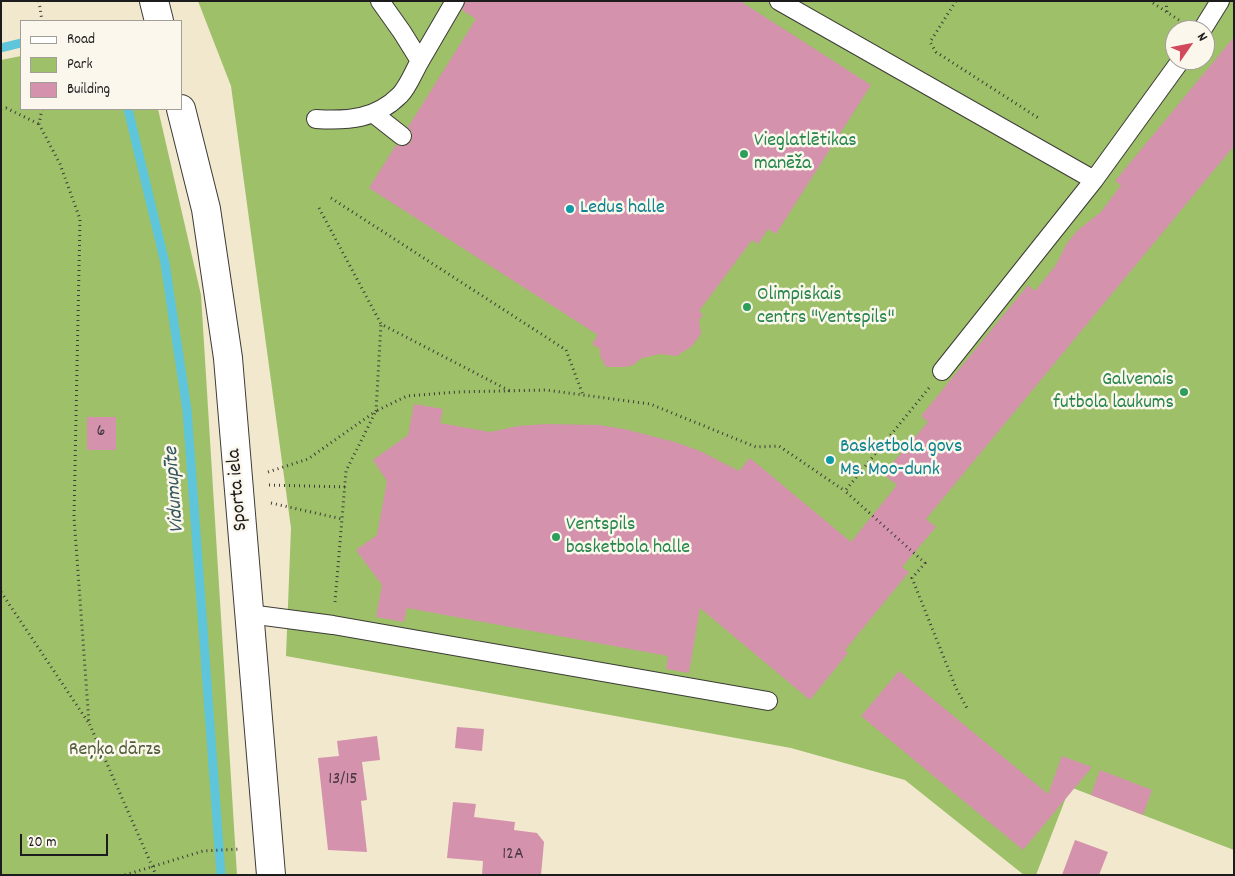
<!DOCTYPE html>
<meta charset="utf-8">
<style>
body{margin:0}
#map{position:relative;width:1235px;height:876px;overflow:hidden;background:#f1e8ce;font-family:Dekko,sans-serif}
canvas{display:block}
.frame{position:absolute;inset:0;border:2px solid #1c1c1c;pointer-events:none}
.legend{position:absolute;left:20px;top:20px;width:162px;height:90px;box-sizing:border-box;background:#fbf7ec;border:1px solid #a29f99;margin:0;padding:6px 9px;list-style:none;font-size:15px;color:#1c1c1c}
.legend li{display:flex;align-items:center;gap:10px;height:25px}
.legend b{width:25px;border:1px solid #a29f99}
.north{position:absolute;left:1165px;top:20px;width:50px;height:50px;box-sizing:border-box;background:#fbf7ec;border:1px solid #a29f99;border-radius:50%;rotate:57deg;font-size:14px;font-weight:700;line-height:20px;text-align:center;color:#1c1c1c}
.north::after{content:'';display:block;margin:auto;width:18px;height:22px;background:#d1495b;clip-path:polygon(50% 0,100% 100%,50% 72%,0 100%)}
.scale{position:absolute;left:20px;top:834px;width:88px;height:22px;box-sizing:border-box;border:2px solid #1c1c1c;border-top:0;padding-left:6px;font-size:15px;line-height:18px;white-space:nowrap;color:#1c1c1c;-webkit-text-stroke:4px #fbf7ec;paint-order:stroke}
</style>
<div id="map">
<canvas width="1235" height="876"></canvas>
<div class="frame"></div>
<ul class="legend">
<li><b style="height:6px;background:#fff"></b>Road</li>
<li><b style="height:14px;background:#9dc069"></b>Park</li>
<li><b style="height:14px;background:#d492ad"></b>Building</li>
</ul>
<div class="north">N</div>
<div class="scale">20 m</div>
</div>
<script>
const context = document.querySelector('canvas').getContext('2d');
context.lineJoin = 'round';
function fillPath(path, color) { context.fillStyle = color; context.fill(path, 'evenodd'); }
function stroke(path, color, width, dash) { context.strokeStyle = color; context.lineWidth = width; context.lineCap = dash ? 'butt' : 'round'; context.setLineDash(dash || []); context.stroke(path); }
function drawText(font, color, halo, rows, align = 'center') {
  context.font = font + ' Dekko,sans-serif'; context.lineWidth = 5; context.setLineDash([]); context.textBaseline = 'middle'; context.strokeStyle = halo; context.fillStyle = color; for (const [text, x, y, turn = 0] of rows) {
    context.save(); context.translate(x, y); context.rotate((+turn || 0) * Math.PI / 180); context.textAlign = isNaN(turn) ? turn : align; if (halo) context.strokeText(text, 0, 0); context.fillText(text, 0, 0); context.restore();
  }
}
fillPath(new Path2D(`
 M 198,1 L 1234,1 L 1234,850 L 1070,787 L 1036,875 L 1024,875 L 905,780 L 791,748 L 286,656 L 291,528 L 231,86 ZM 1175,30 L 1205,30 L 1205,60 L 1175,60 Z
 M 21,56 L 21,109 L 158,109 L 201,295 L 237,875 L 1,875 L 1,60 Z`), '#9dc069');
stroke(new Path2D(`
 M 1,48 L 21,43
 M 128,109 L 165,263 L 187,410 L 221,875`), '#5ec5db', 9);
fillPath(new Path2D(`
 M 466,1 L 740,1 L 871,85 L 776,234 L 768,229 L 758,244 L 752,240 L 699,311 L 703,315 L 699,320 L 701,334 L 692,346 L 677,356 L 660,354 L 642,358 L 633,365 L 626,367 L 606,367 L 600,356 L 600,349 L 592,344 L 598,335 L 369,188 L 396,145 L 405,146 L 411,142 L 412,133 L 408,127 L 476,19 L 462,10 Z
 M 1234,37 L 1234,146 L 926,519 L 936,527 L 902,567 L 909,572 L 845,650 L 848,653 L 810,700 L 700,608 L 689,673 L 666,669 L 668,656 L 407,608 L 404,622 L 376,617 L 382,585 L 356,550 L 377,535 L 387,481 L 373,460 L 408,435 L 414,404 L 443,409 L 440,423 L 490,432 L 518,426 L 546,424 L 599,425 L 624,429 L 675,442 L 700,451 L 739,471 L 750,458 L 851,542 L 897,485 L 883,474 L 928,422 L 921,416 L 1028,285 L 1035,291 L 1056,265 L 1067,243 L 1078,230 L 1101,212 L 1121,185 L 1115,181 Z
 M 87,417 L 116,417 L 116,450 L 87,450 Z
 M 899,671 L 1048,794 L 1062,756 L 1092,767 L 1023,850 L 861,716 Z
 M 457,727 L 484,729 L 482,751 L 455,748 Z
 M 377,736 L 380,760 L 362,762 L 367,800 L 361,801 L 367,852 L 328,850 L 318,758 L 339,756 L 337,741 Z
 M 1100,770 L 1152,790 L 1143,815 L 1091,795 Z
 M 453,802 L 476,804 L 474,817 L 515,822 L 514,830 L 537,833 L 544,842 L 541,875 L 482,875 L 483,861 L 447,858 Z
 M 1075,840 L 1108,852 L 1099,875 L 1062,875 Z`), '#d492ad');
const service = new Path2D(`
 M 779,1 L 1094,180
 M 1202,30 L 1220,1
 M 420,61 L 455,1
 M 374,114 L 402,136
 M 316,119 C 349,121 376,119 400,95 C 408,87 414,71 420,61 L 402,32 L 380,1
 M 942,371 L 1094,180 L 1181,60
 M 249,614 L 333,625 L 768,701`);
const tertiary = new Path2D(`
 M 154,1 L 159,21
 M 181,109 L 206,209 L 228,358 L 271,875`);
stroke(service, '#3c3b37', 20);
stroke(tertiary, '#3c3b37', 30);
stroke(new Path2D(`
 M 39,1 L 42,21
 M 956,1 L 930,42 L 936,52 L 1040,119
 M 1166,1 L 1167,12
 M 1153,3 L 1182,22
 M 1,109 L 6,108 L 39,124
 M 42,109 L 39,124 L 60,164 L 80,219 L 74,517 L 89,723 L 156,875
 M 331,198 L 566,350 L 583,395
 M 319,208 L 381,324 L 510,391
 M 929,388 L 845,491 L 925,563 L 912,578 L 956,688 L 968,710
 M 268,472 L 308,459 L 376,411 L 381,324
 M 269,485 L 345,487
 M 271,503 L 342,519
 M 1,592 L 88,722
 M 335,602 L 346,471 L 376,411 L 407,396 L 457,392 L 546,390 L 650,404 L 756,447 L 779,446 L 845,491
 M 125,875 L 203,851 L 241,849`), '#3c3b37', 3, [1, 4]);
stroke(service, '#fff', 18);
stroke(tertiary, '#fff', 28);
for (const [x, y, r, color] of [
 [744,154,5,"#2e9e5b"],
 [570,209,5,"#0f9aa8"],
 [747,307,5,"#2e9e5b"],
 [1184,392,5,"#2e9e5b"],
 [830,460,5,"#0f9aa8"],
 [556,537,5,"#2e9e5b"]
]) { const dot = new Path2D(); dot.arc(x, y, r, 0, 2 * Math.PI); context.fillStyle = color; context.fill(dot); stroke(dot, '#fbf7ec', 2); }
drawText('18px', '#4a3a40', null, [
 ["6",101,433],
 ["13/15",343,781],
 ["12A",513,856]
]);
drawText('20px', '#27864d', '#fbf7ec', [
 ["Vieglatlētikas",754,142],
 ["manēža",754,165],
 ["Olimpiskais",757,296],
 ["centrs \"Ventspils\"",757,319],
 ["Galvenais",1174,381,"right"],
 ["futbola laukums",1174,404,"right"],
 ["Ventspils",566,526],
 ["basketbola halle",566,549]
], 'left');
drawText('20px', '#0d838f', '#fbf7ec', [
 ["Ledus halle",580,209],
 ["Basketbola govs",840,448],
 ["Ms. Moo-dunk",840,471]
], 'left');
drawText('20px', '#1c1c1c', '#fbf7ec', [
 ["Sporta iela",239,490,-95]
]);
drawText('20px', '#505e3b', '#fbf7ec', [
 ["Reņķa dārzs",115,751]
]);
drawText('italic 21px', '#33575f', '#fbf7ec', [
 ["Vidumupīte",176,490,-94]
]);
</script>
